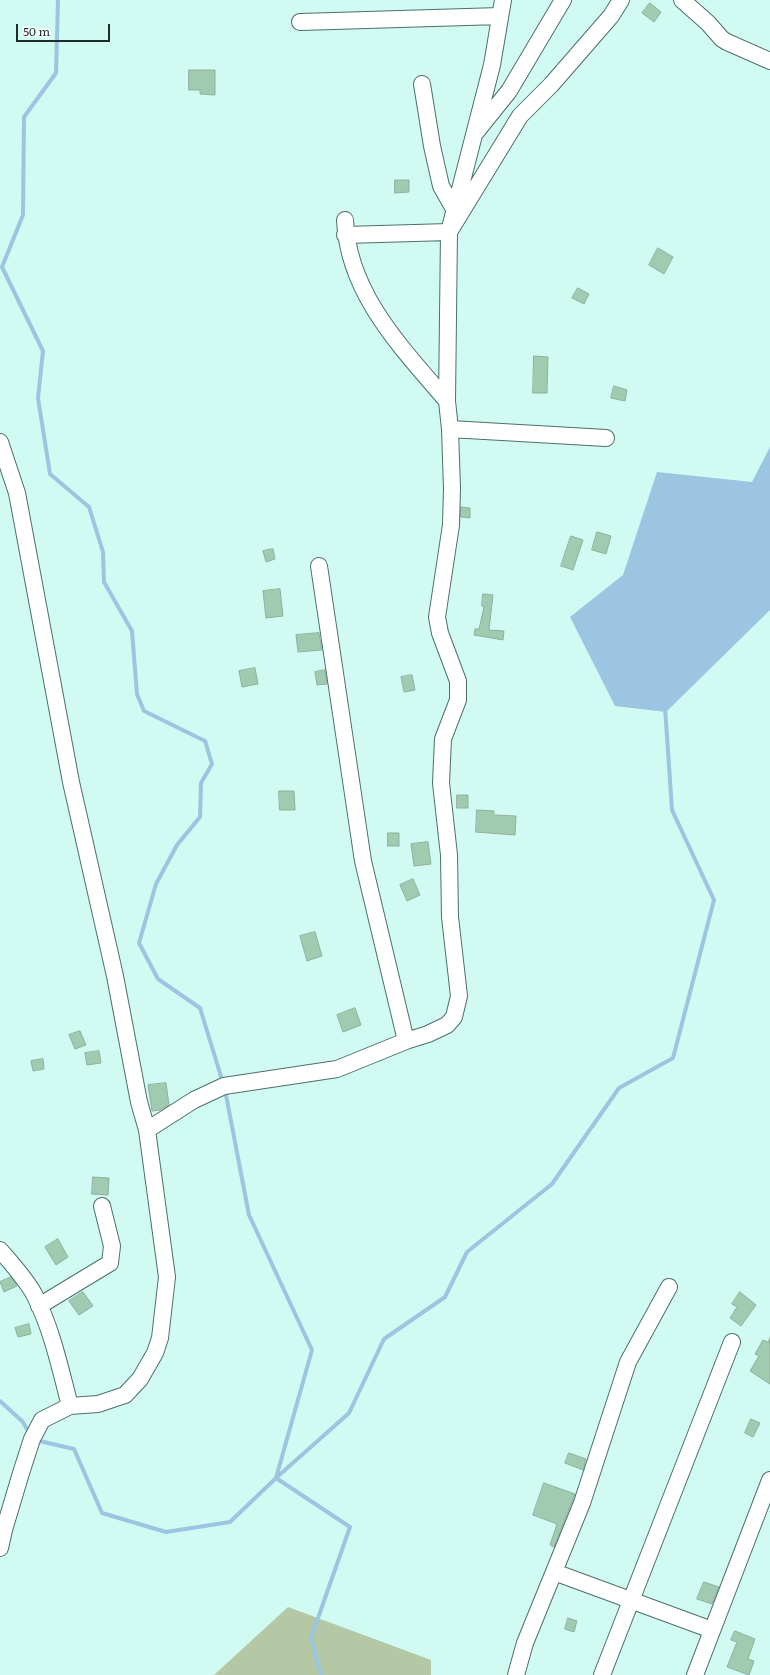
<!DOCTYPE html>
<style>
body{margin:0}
#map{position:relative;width:770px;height:1675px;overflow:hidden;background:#d1faf3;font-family:Literata,serif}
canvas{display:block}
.scale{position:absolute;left:16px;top:24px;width:94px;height:18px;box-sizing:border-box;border:2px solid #1d2d2a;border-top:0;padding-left:5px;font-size:12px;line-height:14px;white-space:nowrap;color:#1d2d2a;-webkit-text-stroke:3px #f7fffd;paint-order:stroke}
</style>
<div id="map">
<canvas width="770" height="1675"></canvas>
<div class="scale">50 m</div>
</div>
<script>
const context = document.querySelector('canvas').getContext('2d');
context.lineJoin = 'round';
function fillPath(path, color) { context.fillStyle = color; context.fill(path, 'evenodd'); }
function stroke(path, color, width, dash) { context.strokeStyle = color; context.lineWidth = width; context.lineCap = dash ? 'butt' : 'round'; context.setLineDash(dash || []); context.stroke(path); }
fillPath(new Path2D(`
 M 288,1607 L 431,1660 L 431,1675 L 214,1675 Z`), '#b4c8a5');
fillPath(new Path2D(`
 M 770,447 L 770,610 L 666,712 L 615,706 L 570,617 L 623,575 L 657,472 L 752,482 Z`), '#9bc5e0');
stroke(new Path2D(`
 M 58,0 L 56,73 L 24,117 L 23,215 L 2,267 L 43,351 L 38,398 L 50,474 L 89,507 L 103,552 L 104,582 L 132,631 L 137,694 L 144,711 L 205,741 L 212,764 L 201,783 L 200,817 L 177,845 L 156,884 L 139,943 L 158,979 L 200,1008 L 223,1083
 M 225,1090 L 249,1215 L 312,1350 L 276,1478 L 350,1527 L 311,1638 L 321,1675
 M 0,1401 L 22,1421 L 30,1434
 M 35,1440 L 74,1449 L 102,1513 L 166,1532 L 230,1522 L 276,1478 L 349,1413 L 384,1339 L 445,1297 L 467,1252 L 552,1184 L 619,1088 L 673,1058 L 714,900 L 672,810 L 665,707`), '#9bc5e0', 4);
const building = new Path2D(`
 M 650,3 L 661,12 L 654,22 L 642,13 Z
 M 189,70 L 215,70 L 215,95 L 200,94 L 200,90 L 189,90 Z
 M 395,180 L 409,180 L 409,192 L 395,193 Z
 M 658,248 L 673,257 L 664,274 L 649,265 Z
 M 578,288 L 589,294 L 584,304 L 572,298 Z
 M 534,356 L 548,357 L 547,393 L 533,393 Z
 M 614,386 L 627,390 L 625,401 L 611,398 Z
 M 461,507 L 470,508 L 470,518 L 461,517 Z
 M 597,532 L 611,536 L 606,554 L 592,550 Z
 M 571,536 L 583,540 L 573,570 L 561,566 Z
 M 273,549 L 275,559 L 266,562 L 263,551 Z
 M 280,589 L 283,616 L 266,618 L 263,591 Z
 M 483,594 L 493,595 L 489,630 L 504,631 L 503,640 L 474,635 L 475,629 L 479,629 L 484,607 L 482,606 Z
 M 319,633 L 322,650 L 298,652 L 296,635 Z
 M 255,668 L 258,684 L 242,687 L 239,671 Z
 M 325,670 L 327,684 L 317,685 L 315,672 Z
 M 412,675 L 415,690 L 404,692 L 401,677 Z
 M 279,791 L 294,791 L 295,810 L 280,810 Z
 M 457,795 L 468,795 L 468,808 L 457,808 Z
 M 477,810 L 494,811 L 494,815 L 516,816 L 515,835 L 476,832 Z
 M 388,833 L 399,833 L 399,846 L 388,846 Z
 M 428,842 L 431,864 L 414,866 L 411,844 Z
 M 413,879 L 420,895 L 407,901 L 400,885 Z
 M 315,932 L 322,956 L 307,961 L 300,936 Z
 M 355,1008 L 361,1025 L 343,1032 L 337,1015 Z
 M 80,1031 L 86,1045 L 75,1049 L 69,1035 Z
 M 99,1051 L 101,1063 L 87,1065 L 85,1053 Z
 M 43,1059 L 44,1069 L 33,1071 L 31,1061 Z
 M 166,1083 L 169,1105 L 160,1110 L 152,1111 L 148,1085 Z
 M 93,1177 L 109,1178 L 108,1195 L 92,1194 Z
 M 58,1239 L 68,1257 L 56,1265 L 45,1247 Z
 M 11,1277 L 17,1286 L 4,1292 L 0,1282 Z
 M 83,1292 L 93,1306 L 79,1315 L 69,1301 Z
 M 740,1292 L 756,1305 L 741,1326 L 730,1318 L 737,1307 L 732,1304 Z
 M 29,1324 L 31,1334 L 18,1337 L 15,1328 Z
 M 770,1338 L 770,1384 L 750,1371 L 759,1356 L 755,1354 L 763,1340 L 768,1342 Z
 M 751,1419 L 760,1423 L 753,1437 L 745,1433 Z
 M 569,1453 L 586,1459 L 583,1470 L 565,1463 Z
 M 544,1483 L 575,1494 L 554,1547 L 550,1545 L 557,1524 L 533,1515 Z
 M 704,1582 L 719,1587 L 712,1604 L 697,1599 Z
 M 568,1618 L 577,1621 L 574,1632 L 565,1629 Z
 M 735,1631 L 755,1639 L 748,1659 L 754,1661 L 749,1675 L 727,1667 L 737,1642 L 731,1640 Z`);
fillPath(building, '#a0cbb1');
stroke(building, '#91af9c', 1);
const minor = new Path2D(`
 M 682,0 L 708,23 L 722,39 L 727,42 L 770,61
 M 300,22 L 500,16
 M 422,84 L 432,146 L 441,186 L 454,209
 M 476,132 L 509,91 L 563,0
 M 345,220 C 348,294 402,348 447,401
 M 345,235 L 449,232 L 520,116 L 551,85 L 611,16 L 621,0
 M 450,429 L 606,438
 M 0,442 L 17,493 L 71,782 L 115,976 L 139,1102 L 147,1130
 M 319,566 L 363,861 L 406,1041
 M 0,1250 C 12,1264 25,1278 34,1294 C 52,1329 60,1368 70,1406
 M 39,1306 L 110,1263 L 112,1246 L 102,1206
 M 0,1548 L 4,1530 L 21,1473 L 32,1439 L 42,1420 L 70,1406 L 98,1404 L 125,1395 L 140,1379 L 155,1353 L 160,1338 L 167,1277 L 147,1130 L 194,1100 L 224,1086 L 337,1069 L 406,1041 L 428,1034 L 447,1025 L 454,1017 L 459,996 L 450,917 L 449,855 L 441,783 L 443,739 L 458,700 L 458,681 L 440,633 L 437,617 L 451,525 L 452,489 L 450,429 L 447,401 L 449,232 L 492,65 L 503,0
 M 554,1572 L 712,1630
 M 516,1675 L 525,1643 L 582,1503 L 628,1362 L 669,1287
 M 602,1675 L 732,1342
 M 695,1675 L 770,1480`);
stroke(minor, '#4b706a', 18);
stroke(minor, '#fff', 16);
</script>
